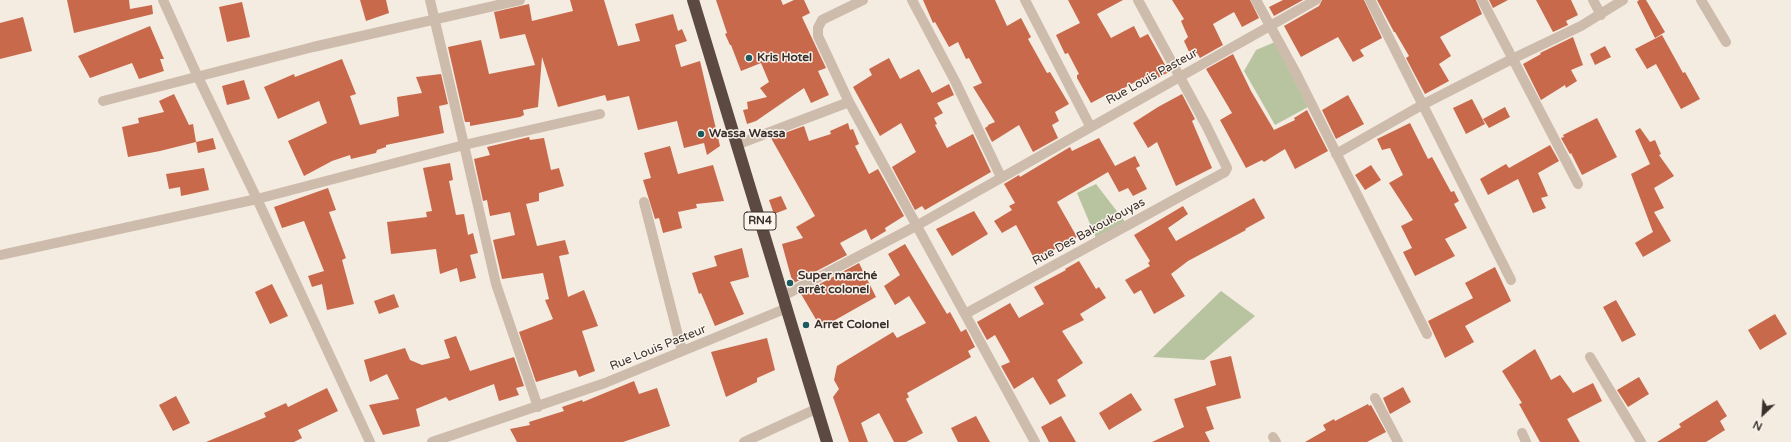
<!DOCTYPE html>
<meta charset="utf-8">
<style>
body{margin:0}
#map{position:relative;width:1791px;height:442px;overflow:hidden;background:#f4ebe1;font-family:"Varela Round",sans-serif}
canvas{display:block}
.north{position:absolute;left:1743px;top:394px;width:40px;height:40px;-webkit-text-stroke:3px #fbf5ee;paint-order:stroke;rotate:205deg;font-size:11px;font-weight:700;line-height:16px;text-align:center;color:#3b302b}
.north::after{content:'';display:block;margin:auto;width:14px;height:18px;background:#3b302b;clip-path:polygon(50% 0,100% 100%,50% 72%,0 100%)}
</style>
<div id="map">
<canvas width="1791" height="442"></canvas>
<div class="north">N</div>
</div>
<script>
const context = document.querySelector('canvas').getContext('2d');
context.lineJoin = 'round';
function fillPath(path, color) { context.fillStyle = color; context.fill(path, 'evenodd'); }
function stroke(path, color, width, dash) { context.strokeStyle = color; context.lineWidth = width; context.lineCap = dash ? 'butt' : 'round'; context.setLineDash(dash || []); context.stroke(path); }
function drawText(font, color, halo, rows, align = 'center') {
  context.font = font + ' "Varela Round",sans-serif'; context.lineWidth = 3; context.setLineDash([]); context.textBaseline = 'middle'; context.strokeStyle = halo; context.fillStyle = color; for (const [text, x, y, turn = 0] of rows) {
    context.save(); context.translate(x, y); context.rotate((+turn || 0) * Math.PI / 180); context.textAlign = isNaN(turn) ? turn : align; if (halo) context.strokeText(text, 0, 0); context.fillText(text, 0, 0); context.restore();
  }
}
fillPath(new Path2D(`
 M 1275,42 L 1308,107 L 1275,125 L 1244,71 L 1256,50 Z
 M 1096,184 L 1126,223 L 1096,238 L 1077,193 Z
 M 1221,291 L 1255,316 L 1204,360 L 1153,357 Z`), '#b8c4a0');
fillPath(new Path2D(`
 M 67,0 L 129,0 L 130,9 L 152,5 L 153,14 L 74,33 Z
 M 360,0 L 386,0 L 389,13 L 366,21 Z
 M 570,0 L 604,0 L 618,46 L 640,41 L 635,24 L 673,14 L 678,31 L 682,29 L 687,41 L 675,45 L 681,67 L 700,61 L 720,146 L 707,155 L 704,143 L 684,148 L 677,121 L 638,130 L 629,96 L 607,101 L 605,95 L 558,107 L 542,57 L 538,107 L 523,110 L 524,115 L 520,117 L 470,126 L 470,122 L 465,122 L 448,47 L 481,40 L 489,74 L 535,65 L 525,34 L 500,39 L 494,12 L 529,4 L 532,21 L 573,11 Z
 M 716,0 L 781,0 L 783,5 L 794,0 L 804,0 L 810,13 L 802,17 L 826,68 L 818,71 L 829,95 L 811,103 L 804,88 L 756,121 L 747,124 L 743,110 L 748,109 L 747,102 L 767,97 L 760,88 L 769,82 L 761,63 L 741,71 L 731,45 L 730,45 L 725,34 L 727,33 Z
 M 923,0 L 995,0 L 1007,26 L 1021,18 L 1031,37 L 1028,39 L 1047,73 L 1050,72 L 1069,104 L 1055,112 L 1059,121 L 1052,125 L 1058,138 L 1033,152 L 1019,125 L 992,142 L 985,128 L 988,126 L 988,125 L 995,122 L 973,87 L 982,83 L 969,58 L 966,59 L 958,42 L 949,47 L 935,22 L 933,23 Z
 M 1068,0 L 1123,0 L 1097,14 L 1111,38 L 1134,26 L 1140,38 L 1148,34 L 1169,72 L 1142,86 L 1139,80 L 1107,97 L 1106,95 L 1091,103 L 1077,78 L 1077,75 L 1079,74 L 1068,53 L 1065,54 L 1056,35 L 1080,23 Z
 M 1172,0 L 1250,0 L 1259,18 L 1242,27 L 1234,12 L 1213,24 L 1223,45 L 1200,58 L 1197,53 L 1191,56 L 1184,41 L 1188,37 L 1181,21 L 1184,19 Z
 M 1283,0 L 1303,0 L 1274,16 L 1269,7 Z
 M 1322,0 L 1364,0 L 1382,38 L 1360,50 L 1364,56 L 1353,62 L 1338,37 L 1301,57 L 1284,26 L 1319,6 Z
 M 1377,0 L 1476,0 L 1482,14 L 1440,37 L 1451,56 L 1439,64 L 1449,81 L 1425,94 L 1406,58 L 1409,56 L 1395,32 L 1394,32 Z
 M 1489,0 L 1508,0 L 1493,8 Z
 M 1536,0 L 1571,0 L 1578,15 L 1566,21 L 1568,25 L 1553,32 Z
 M 1639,0 L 1646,0 L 1665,32 L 1655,38 L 1637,2 Z
 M 242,2 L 250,37 L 227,42 L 219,7 Z
 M 23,17 L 32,51 L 0,59 L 0,23 Z
 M 150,26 L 164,59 L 160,59 L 164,71 L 139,79 L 132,63 L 90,78 L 78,56 Z
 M 1662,35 L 1683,73 L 1685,72 L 1700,99 L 1681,109 L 1656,64 L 1647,69 L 1635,49 Z
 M 1573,37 L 1583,65 L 1571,70 L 1577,81 L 1566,88 L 1565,85 L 1541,100 L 1523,64 L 1541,54 L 1540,53 Z
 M 1605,46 L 1611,57 L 1595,65 L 1590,54 Z
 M 1233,54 L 1251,91 L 1274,130 L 1295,120 L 1294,118 L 1307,110 L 1328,151 L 1295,169 L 1285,149 L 1264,162 L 1262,160 L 1246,168 L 1220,120 L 1232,113 L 1206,69 Z
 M 889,58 L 900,79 L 919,69 L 932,93 L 949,84 L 954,95 L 937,103 L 943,113 L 934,118 L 937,124 L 935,125 L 947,148 L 973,134 L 991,172 L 925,210 L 922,206 L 915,210 L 892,167 L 916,152 L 901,123 L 880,136 L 853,87 L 872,75 L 869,69 Z
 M 342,59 L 356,94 L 350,96 L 360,125 L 399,116 L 397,97 L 422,93 L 416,77 L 441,74 L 448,104 L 439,106 L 444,133 L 386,145 L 386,147 L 377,150 L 376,153 L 351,159 L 350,155 L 332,161 L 304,176 L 288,141 L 327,123 L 319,101 L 278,119 L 264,87 L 294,74 L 295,77 Z
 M 244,80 L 250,99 L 227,105 L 222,86 Z
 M 174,94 L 189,125 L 193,124 L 196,142 L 160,151 L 128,157 L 122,127 L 139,123 L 138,118 L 164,112 L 159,101 Z
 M 1182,94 L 1195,119 L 1192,121 L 1212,168 L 1176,186 L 1157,142 L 1148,148 L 1133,123 L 1158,107 Z
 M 1348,95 L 1364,124 L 1336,139 L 1322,110 Z
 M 1472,99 L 1485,124 L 1466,134 L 1453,108 Z
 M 1505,107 L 1510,117 L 1489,128 L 1483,119 Z
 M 1597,118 L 1617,157 L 1582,175 L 1571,153 L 1570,154 L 1561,138 L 1564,137 L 1563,135 Z
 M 848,123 L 850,130 L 853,129 L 859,144 L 855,146 L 869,174 L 878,169 L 904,216 L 885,228 L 886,231 L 871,240 L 866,229 L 840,243 L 847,255 L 794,283 L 791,277 L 782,244 L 803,238 L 796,227 L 815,216 L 771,138 L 804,126 L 809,141 L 831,134 L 830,131 Z
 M 1410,123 L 1428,159 L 1432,157 L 1451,192 L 1454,191 L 1459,201 L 1454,204 L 1467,228 L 1445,239 L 1455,256 L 1415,276 L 1403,252 L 1412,248 L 1401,226 L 1413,220 L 1389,183 L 1403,175 L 1390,148 L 1382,150 L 1377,139 Z
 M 1640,128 L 1650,142 L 1655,140 L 1661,154 L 1659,155 L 1674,176 L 1654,188 L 1664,208 L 1654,212 L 1671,241 L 1643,257 L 1635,243 L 1653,232 L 1631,174 L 1650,164 L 1635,131 Z
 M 529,137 L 530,140 L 544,138 L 551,170 L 559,168 L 564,186 L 539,193 L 539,201 L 526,204 L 537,246 L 565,240 L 569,254 L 559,256 L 568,297 L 584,290 L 598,326 L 582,331 L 595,371 L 579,377 L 576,370 L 536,382 L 519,332 L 553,319 L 545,300 L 549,299 L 543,273 L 502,279 L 493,240 L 515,235 L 510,212 L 490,216 L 487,200 L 483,201 L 474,159 L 490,155 L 487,147 Z
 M 213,138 L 216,149 L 198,153 L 196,142 Z
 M 1099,138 L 1115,166 L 1135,156 L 1140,166 L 1136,168 L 1147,189 L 1133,196 L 1128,188 L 1119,192 L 1108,172 L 1057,202 L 1077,237 L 1035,260 L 1016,225 L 1002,233 L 994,221 L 1012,210 L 1009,206 L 1015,203 L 1004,184 L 1019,175 L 1020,177 L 1070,147 L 1072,151 Z
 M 1550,145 L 1559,161 L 1538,173 L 1548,196 L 1541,198 L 1546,208 L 1533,213 L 1518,179 L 1488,195 L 1480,179 L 1506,164 L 1509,168 Z
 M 670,146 L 678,174 L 713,165 L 724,201 L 696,204 L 697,208 L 678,212 L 682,228 L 663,233 L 659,218 L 655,219 L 643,180 L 651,178 L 644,153 Z
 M 450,163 L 453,180 L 449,181 L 456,215 L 464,214 L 468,235 L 473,233 L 478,253 L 470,255 L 476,278 L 460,282 L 457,268 L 440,274 L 436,249 L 391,254 L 387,222 L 427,217 L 426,212 L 432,211 L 423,168 Z
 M 1371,165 L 1381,180 L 1365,190 L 1355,175 Z
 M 204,168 L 209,190 L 181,196 L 180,187 L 169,189 L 166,174 Z
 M 328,188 L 336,210 L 329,212 L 346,258 L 342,260 L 354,304 L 327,310 L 322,284 L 312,287 L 308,276 L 324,271 L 304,221 L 282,228 L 274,207 Z
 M 781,196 L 787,209 L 774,214 L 769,200 Z
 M 1254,198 L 1265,218 L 1245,229 L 1246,230 L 1188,261 L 1171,274 L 1185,296 L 1154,314 L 1141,290 L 1134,294 L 1125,280 L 1150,266 L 1148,263 L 1150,261 L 1134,235 L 1183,206 L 1188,214 L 1168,228 L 1176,241 Z
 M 974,211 L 988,234 L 952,256 L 936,229 Z
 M 905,244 L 947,314 L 950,312 L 961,332 L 966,329 L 975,347 L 968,351 L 971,357 L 907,393 L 909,397 L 906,399 L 923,433 L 906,442 L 894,442 L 879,413 L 861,423 L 868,442 L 849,442 L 833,397 L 839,389 L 834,380 L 837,366 L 893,332 L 897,338 L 926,323 L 909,296 L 895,305 L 884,286 L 900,275 L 888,254 Z
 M 742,248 L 749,277 L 730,282 L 744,314 L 715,326 L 701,293 L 699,294 L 692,273 L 717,266 L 714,256 Z
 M 1079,261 L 1096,289 L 1099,287 L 1106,298 L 1080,314 L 1084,320 L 1062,331 L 1083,363 L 1057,380 L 1066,396 L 1050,405 L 1033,377 L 1014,389 L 1001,366 L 1010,362 L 995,335 L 987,340 L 977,322 L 1010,303 L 1019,318 L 1044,304 L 1034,287 L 1066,270 L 1065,269 Z
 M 859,263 L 876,297 L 821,328 L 801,294 Z
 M 1495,267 L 1511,301 L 1465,326 L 1474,342 L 1445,358 L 1428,321 L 1473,298 L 1465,283 Z
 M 272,284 L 288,316 L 270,324 L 255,292 Z
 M 394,294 L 399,307 L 379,314 L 374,301 Z
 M 1616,300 L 1636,335 L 1622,342 L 1603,307 Z
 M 1775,314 L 1787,334 L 1760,350 L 1748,330 Z
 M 456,336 L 470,371 L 514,357 L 524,386 L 516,388 L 519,395 L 499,401 L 494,384 L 449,401 L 446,397 L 416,409 L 420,426 L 383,435 L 369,405 L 399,399 L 387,374 L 370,382 L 364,360 L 405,348 L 410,360 L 422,365 L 450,358 L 444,340 Z
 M 767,338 L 775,370 L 757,378 L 757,382 L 726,397 L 711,352 Z
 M 1535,349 L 1551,380 L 1560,375 L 1573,393 L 1593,383 L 1602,401 L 1567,419 L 1580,442 L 1540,442 L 1519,404 L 1522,403 L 1502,371 Z
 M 1231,356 L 1241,398 L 1206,407 L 1214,429 L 1205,432 L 1210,442 L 1152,442 L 1184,427 L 1174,399 L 1216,385 L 1210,361 Z
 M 1639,377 L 1649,394 L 1628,407 L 1617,390 Z
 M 634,381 L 639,394 L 657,388 L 670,426 L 623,442 L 517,442 L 510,429 L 530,425 L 529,422 L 564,411 L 562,407 L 582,400 L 583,402 Z
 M 1403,387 L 1411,402 L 1390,414 L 1383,398 Z
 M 327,388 L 338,411 L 298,430 L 302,438 L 294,442 L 206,442 L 266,417 L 264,413 L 286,403 L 288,407 Z
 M 1131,393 L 1142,410 L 1109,430 L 1099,413 Z
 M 176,396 L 190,423 L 173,431 L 159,405 Z
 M 1717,400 L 1727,416 L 1720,421 L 1725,430 L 1706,442 L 1657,442 L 1681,427 L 1679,424 Z
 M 1368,404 L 1369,406 L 1371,405 L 1386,432 L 1367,442 L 1305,442 L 1326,430 L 1323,425 L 1334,419 L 1335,421 Z
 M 976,416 L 990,442 L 958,442 L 951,428 Z
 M 1061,416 L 1076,442 L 1049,442 L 1041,427 Z`), '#c8694b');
stroke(new Path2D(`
 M 163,0 L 197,75 L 257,199 L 370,442
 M 430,0 L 464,145 L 600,114
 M 863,0 L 822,20 L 818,28 L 818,36 L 849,102 L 1035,442
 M 912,0 L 955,81 L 1001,177
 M 1025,0 L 1090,126
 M 1256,0 L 1297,75 L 1427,334
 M 1370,0 L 1511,280
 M 1482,0 L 1578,184
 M 1593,0 L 1601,15
 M 1701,0 L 1726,42
 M 103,101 L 313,47 L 520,0
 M 736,145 L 849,102
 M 1336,154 L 1422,105 L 1512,59 L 1581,26 L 1623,0
 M 644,202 L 682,351
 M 0,255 L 257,199 L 464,145 L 496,284 L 538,407
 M 783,296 L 916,226 L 1316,0
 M 965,314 L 1225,172 L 1227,168 L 1206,125 L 1138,0
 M 1590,357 L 1641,442
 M 1375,398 L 1398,442
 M 1522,433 L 1526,442
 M 1273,437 L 1276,442
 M 432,442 L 605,383 L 787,308
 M 744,442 L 816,409`), '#cdbbac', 10);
stroke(new Path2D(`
 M 693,0 L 827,442`), '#5c4a42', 12);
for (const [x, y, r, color] of [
 [749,58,4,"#1f5a5e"],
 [701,134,4,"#1f5a5e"],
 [790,283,4,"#1f5a5e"],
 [806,325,4,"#1f5a5e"]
]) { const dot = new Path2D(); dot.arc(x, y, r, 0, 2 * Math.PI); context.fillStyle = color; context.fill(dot); stroke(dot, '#fbf5ee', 1.5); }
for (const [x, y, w] of [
 [760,221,32]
]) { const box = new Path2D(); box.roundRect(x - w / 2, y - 9, w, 18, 3); context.fillStyle = '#fbf5ee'; context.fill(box); stroke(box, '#3b302b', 1); }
drawText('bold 11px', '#3b302b', null, [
 ["RN4",760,221]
]);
drawText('bold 12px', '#3b302b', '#fbf5ee', [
 ["Kris Hotel",757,58],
 ["Wassa Wassa",709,134],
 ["Super marché",798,276],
 ["arrêt colonel",798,290],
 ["Arret Colonel",814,325]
], 'left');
drawText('12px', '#3b302b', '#fbf5ee', [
 ["Rue Louis Pasteur",1152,77,-29],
 ["Rue Des Bakoukouyas",1089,232,-29],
 ["Rue Louis Pasteur",658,348,-22]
]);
</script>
